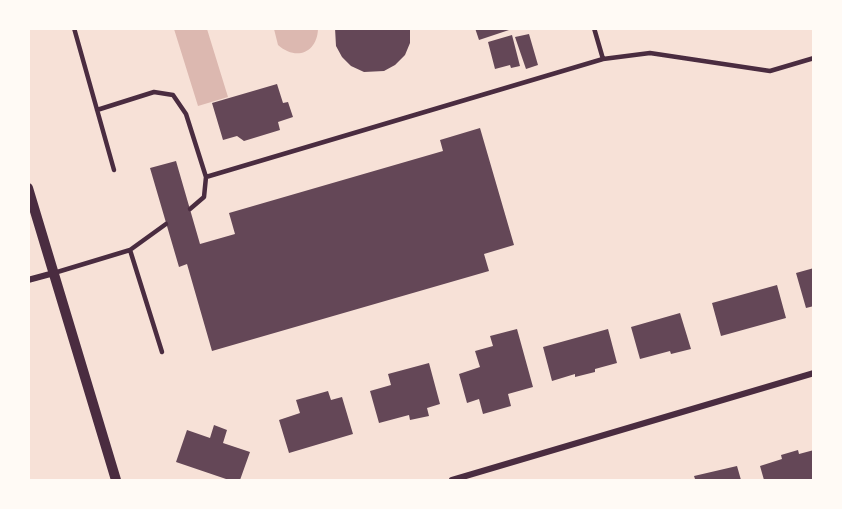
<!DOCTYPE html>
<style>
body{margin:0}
#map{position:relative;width:842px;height:509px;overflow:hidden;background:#f7e1d7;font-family:"PT Sans Narrow",sans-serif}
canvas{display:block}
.frame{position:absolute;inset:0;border:30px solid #fffaf5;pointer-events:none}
</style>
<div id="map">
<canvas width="842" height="509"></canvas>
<div class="frame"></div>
</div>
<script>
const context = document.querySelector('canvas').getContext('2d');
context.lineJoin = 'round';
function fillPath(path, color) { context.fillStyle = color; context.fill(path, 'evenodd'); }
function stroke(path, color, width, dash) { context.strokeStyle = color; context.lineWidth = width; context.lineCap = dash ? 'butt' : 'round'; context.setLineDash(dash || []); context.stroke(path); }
fillPath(new Path2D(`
 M 174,29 L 207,29 L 228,97 L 198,106 Z
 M 274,29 L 318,29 C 317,53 296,61 278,45 Z`), '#dcb8b0');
fillPath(new Path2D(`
 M 335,28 L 410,28 L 410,43 L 405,55 L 395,65 L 384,71 L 364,72 L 351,66 L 342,57 L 336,46 Z
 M 475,28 L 512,28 L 512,29 L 479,40 Z
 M 529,34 L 538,65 L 526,69 L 515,37 Z
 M 512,35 L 520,66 L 511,68 L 510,65 L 495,69 L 488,42 Z
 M 277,84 L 283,103 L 288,102 L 293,117 L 278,122 L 280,130 L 244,141 L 237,136 L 223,140 L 212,103 Z
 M 480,128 L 514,245 L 484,254 L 489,271 L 212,351 L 187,264 L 179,267 L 150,168 L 176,161 L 200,244 L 235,234 L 229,213 L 443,151 L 440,140 Z
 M 814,268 L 814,306 L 806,308 L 796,273 Z
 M 777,285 L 786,318 L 721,336 L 712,303 Z
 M 680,313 L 691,349 L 671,354 L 670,351 L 640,359 L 631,327 Z
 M 517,329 L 533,387 L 508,394 L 511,406 L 483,414 L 479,399 L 467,403 L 459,374 L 480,367 L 475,351 L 493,346 L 490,336 Z
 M 608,329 L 617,363 L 595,369 L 595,372 L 575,377 L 575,374 L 552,381 L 543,347 Z
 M 429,363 L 440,404 L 427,408 L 429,416 L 410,420 L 409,415 L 379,423 L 370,391 L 391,385 L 388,374 Z
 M 328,391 L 331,400 L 342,397 L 353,434 L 289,453 L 279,420 L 300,413 L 296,400 Z
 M 214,425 L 227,430 L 223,443 L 250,452 L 240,480 L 229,480 L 176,462 L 187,430 L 210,438 Z
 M 798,450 L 799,454 L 814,450 L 814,480 L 764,480 L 760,466 L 782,459 L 781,455 Z
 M 737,466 L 741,480 L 691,480 L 695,479 L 694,476 Z`), '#644757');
stroke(new Path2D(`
 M 74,28 L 114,170
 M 594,28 L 603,59
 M 97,110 L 154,92 L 173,95 L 186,114 L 206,177 L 204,197 L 190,209
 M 206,177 L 603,59 L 650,53 L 770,71 L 814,58
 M 130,250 L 166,224
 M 54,273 L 130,250 L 162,352`), '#4a2c40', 4.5);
stroke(new Path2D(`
 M 28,280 L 54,273
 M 452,480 L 814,373`), '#4a2c40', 6);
stroke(new Path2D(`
 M 28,188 L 116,480`), '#4a2c40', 10);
</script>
